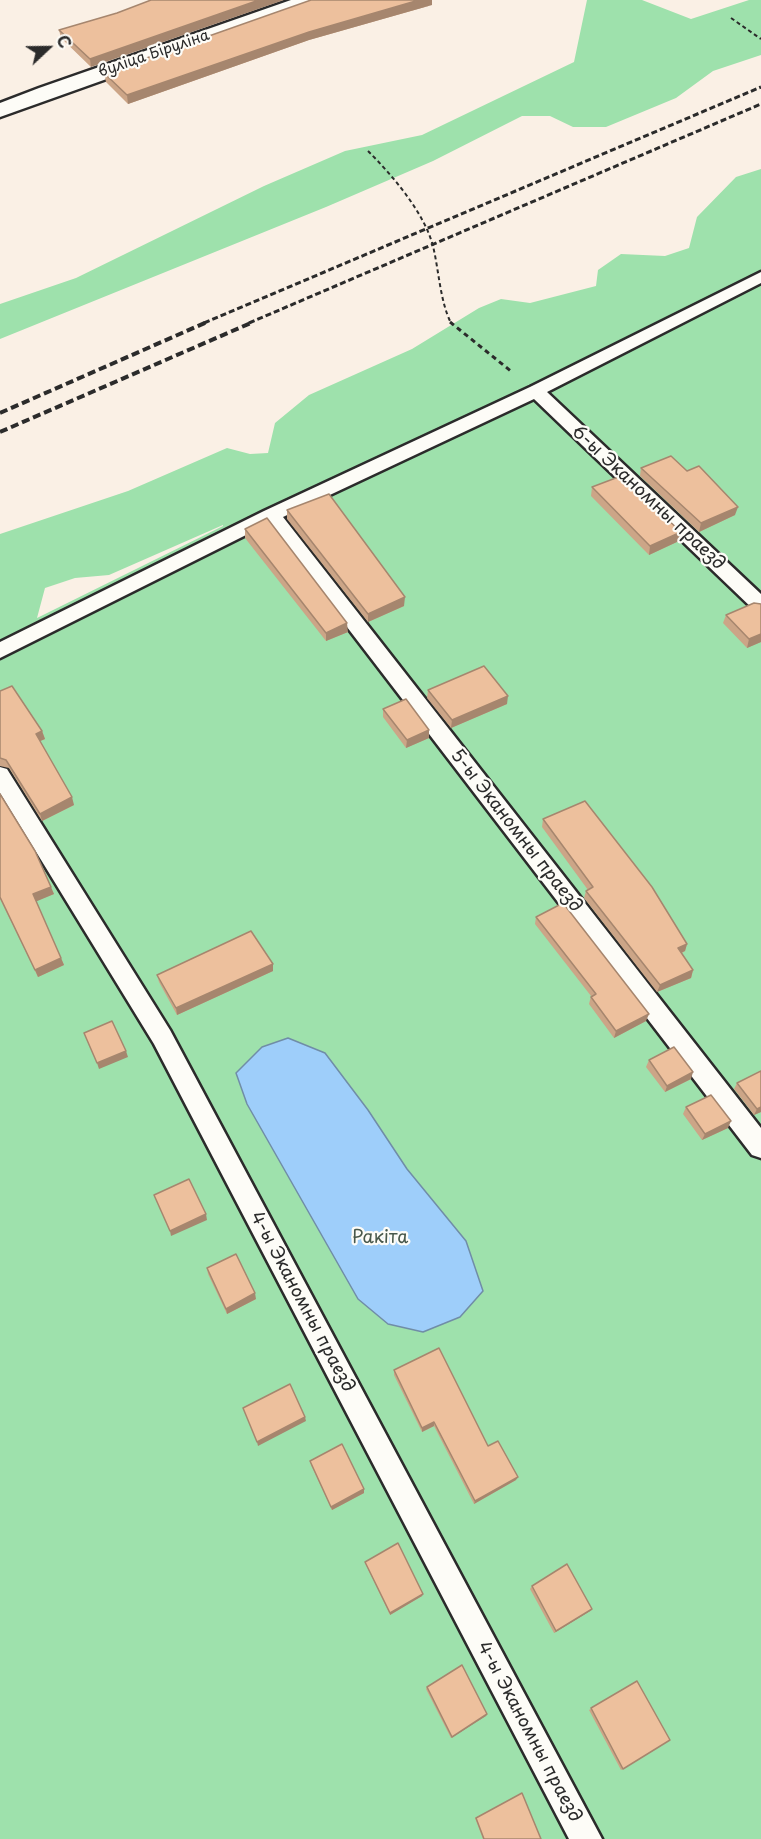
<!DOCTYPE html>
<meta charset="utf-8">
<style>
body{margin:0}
#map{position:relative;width:761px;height:1839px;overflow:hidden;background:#faf0e5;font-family:"Playpen Sans",sans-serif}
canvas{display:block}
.north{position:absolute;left:18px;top:18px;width:60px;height:60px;-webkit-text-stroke:4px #fdfcf7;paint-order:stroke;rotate:68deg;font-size:16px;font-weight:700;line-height:24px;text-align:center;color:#2b2b2b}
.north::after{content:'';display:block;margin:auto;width:21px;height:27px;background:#2b2b2b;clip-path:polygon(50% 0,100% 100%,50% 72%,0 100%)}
</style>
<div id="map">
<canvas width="761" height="1839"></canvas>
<div class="north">С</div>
</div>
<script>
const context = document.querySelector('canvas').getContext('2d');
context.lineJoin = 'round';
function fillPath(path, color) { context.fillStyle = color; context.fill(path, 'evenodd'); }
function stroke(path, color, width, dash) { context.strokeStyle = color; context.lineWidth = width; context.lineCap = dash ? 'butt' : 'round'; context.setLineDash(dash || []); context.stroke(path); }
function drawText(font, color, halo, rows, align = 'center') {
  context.font = font + ' "Playpen Sans",sans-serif'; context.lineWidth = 4.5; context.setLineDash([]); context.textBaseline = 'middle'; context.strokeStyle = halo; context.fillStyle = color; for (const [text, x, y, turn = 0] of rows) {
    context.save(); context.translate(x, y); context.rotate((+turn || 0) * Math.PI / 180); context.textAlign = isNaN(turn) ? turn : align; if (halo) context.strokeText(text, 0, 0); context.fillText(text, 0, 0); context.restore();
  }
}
fillPath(new Path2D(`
 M 587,0 L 642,0 L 691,19 L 749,0 L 761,0 L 761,55 L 713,71 L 676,98 L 606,127 L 573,127 L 550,116 L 522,116 L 433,161 L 326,207 L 0,339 L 0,304 L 76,278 L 264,186 L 345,151 L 422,135 L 574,62 Z
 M 761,169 L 761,1839 L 0,1839 L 0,534 L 128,491 L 227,448 L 250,454 L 268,453 L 275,423 L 309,395 L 412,349 L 479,308 L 501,299 L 530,303 L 596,286 L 598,270 L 621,254 L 665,256 L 689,248 L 697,217 L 736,177 ZM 223,525 L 223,526 L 37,618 L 45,588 L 75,578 L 109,575 Z`), '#9ee1ac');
const water = new Path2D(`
 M 288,1038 L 325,1053 L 368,1110 L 407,1169 L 466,1241 L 483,1291 L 460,1317 L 423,1332 L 388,1324 L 358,1299 L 247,1104 L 236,1073 L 262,1047 Z`);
fillPath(water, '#9ecefa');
stroke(water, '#708da7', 1.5);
const service = new Path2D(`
 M 761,272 L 761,283 L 547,392 L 761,594 L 761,612 L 754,610 L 534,399 L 283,517 L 761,1128 L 761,1158 L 752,1155 L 268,524 L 0,658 L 0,642 L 264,511 L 530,387 Z
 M 0,767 L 7,769 L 170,1030 L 602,1839 L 569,1839 L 154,1044 L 0,793 Z`);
const minor = new Path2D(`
 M 291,0 L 320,0 L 317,4 L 0,117 L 0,103 L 39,88 Z`);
stroke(service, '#2b2b2b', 5);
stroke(minor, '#2b2b2b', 5);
stroke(new Path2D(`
 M 731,18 L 761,39
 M 368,151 C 392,175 424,212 433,246 C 439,271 440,301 451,323`), '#2b2b2b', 2, [4, 3]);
stroke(new Path2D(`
 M 450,322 L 512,372`), '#2b2b2b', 3, [5, 4]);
fillPath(service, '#fdfcf7');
fillPath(minor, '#fdfcf7');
stroke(new Path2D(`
 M 204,323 L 761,87
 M 249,323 L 761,104`), '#2b2b2b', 3, [6, 3]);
stroke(new Path2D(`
 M 0,413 L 207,322
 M 0,432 L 253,322`), '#2b2b2b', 4, [8, 4]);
fillPath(new Path2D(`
 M 432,5 L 309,40 L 128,104 L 106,82 L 104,73 Z
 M 117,13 L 91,67 L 61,38 L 59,30 Z
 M 641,468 L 735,515 L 699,532 L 640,476 Z
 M 592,487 L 679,541 L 649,555 L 591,496 Z
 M 287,510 L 404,606 L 368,622 L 287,519 Z
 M 245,529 L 348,632 L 326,641 L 245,538 Z
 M 761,604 L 761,642 L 747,648 L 723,623 L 726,615 Z
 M 428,690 L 507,704 L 451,728 L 427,698 Z
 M 0,691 L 42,731 L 45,739 L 40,741 L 74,805 L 42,821 L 9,768 L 0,766 Z
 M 383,709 L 429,730 L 429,738 L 406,748 L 383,717 Z
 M 0,794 L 54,894 L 36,901 L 64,965 L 38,977 L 0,899 Z
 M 543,819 L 687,944 L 685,951 L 682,953 L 693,970 L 691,978 L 657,992 L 584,898 L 586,891 L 588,890 L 542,827 Z
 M 536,917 L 646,1021 L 614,1038 L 589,1004 L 591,996 L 535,924 Z
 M 273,964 L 273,971 L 177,1015 L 159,982 L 157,975 Z
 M 649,1060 L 691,1079 L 665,1092 L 646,1067 Z
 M 737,1083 L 761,1112 L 754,1115 L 734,1089 Z
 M 686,1107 L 728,1128 L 702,1140 L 683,1114 Z
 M 207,1268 L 256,1299 L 227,1314 L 208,1274 Z
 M 394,1370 L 488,1446 L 516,1480 L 474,1504 L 434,1426 L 422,1432 L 394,1375 Z
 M 310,1461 L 364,1489 L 364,1493 L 332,1510 L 311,1465 Z
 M 365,1562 L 422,1596 L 390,1615 L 366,1565 Z
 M 532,1586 L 592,1609 L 590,1611 L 554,1633 L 530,1589 Z
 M 637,1681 L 623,1769 L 621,1770 L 589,1710 Z
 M 427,1687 L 487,1714 L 451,1738 L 426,1689 Z
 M 522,1793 L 541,1839 L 483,1839 L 475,1818 Z`), '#cca587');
fillPath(new Path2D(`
 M 259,0 L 284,0 L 91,67 L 90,59 Z
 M 419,0 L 432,0 L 432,5 L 309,40 L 128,104 L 127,95 L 309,32 Z
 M 738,507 L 735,515 L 699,532 L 701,523 Z
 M 681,532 L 679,541 L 649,555 L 650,546 Z
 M 405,597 L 404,606 L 368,622 L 368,614 Z
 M 347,623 L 348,632 L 326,641 L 326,633 Z
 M 761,634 L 761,642 L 747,648 L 749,639 Z
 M 508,696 L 507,704 L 451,728 L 452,720 Z
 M 429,730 L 429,738 L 406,748 L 407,740 Z
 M 42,731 L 45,739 L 38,742 L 36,734 Z
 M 72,797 L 74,805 L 42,821 L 40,814 Z
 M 51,887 L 54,894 L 35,902 L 33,894 Z
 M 687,944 L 685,951 L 676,955 L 678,948 Z
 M 61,958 L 64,965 L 38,977 L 35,970 Z
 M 273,964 L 273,971 L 177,1015 L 176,1008 Z
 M 693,970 L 691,978 L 657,992 L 660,985 Z
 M 649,1014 L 646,1021 L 614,1038 L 616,1031 Z
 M 126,1051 L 128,1057 L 99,1069 L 97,1063 Z
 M 693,1072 L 691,1079 L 665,1092 L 667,1086 Z
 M 761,1107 L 761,1112 L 754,1115 L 757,1109 Z
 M 731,1121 L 728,1128 L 702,1140 L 705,1134 Z
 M 206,1214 L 207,1220 L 171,1236 L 170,1231 Z
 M 255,1293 L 256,1299 L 227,1314 L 226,1309 Z
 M 305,1417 L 306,1421 L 258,1446 L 257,1442 Z
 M 434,1422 L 434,1426 L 422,1432 L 422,1428 Z
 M 518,1477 L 516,1480 L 474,1504 L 475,1501 Z
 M 364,1489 L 364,1493 L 332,1510 L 331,1507 Z
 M 423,1594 L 422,1596 L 390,1615 L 390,1613 Z
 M 592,1609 L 590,1611 L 554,1633 L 556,1631 Z
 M 487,1714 L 486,1716 L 451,1738 L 452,1737 Z`), '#a6866e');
const building = new Path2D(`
 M 151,0 L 259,0 L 90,59 L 59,30 L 117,13 Z
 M 311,0 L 419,0 L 309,32 L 127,95 L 104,73 Z
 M 671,456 L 687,471 L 699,466 L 738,507 L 701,523 L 641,468 Z
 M 621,476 L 681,532 L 650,546 L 592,487 Z
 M 329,494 L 405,597 L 368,614 L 287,510 Z
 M 267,518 L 347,623 L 326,633 L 245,529 Z
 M 754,603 L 761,604 L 761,634 L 749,639 L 726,615 Z
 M 484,666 L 508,696 L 452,720 L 428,690 Z
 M 12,686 L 42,731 L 36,734 L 72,797 L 40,814 L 6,760 L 0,758 L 0,691 Z
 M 406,699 L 429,730 L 407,740 L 383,709 Z
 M 0,794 L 35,851 L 51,887 L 33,894 L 61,958 L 35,970 L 0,897 Z
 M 585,801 L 652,887 L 687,944 L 678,948 L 693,970 L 660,985 L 586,891 L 593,887 L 543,819 Z
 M 563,903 L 649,1014 L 616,1031 L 591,997 L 596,994 L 536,917 Z
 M 251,931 L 273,964 L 176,1008 L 157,975 Z
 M 112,1021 L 126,1051 L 97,1063 L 84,1033 Z
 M 674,1047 L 693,1072 L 667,1086 L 649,1060 Z
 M 761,1071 L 761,1107 L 757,1109 L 737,1083 Z
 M 711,1095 L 731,1121 L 705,1134 L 686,1107 Z
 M 189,1179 L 206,1214 L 170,1231 L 154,1195 Z
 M 236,1254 L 255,1293 L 226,1309 L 207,1268 Z
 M 439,1348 L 488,1446 L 498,1441 L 518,1477 L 475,1501 L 434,1422 L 422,1428 L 394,1370 Z
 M 290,1384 L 305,1417 L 257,1442 L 243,1408 Z
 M 342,1444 L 364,1489 L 331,1507 L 310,1461 Z
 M 398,1543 L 423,1594 L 390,1613 L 365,1562 Z
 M 567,1564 L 592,1609 L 556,1631 L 532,1586 Z
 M 462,1665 L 487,1714 L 452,1737 L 427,1687 Z
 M 637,1681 L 670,1740 L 623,1769 L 591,1708 Z
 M 522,1793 L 541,1839 L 484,1839 L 476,1818 Z`);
fillPath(building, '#edc09d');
stroke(building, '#a6866e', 1.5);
drawText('15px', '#2b2b2b', '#fdfcf7', [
 ["вуліца Біруліна",154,54,-19]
]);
drawText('18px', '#2b2b2b', '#fdfcf7', [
 ["6-ы Эканомны праезд",648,498,43],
 ["5-ы Эканомны праезд",516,831,52],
 ["4-ы Эканомны праезд",302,1302,62],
 ["4-ы Эканомны праезд",529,1732,62]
]);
drawText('18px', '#48584b', '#fdfcf7', [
 ["Ракіта",380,1238]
]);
</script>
